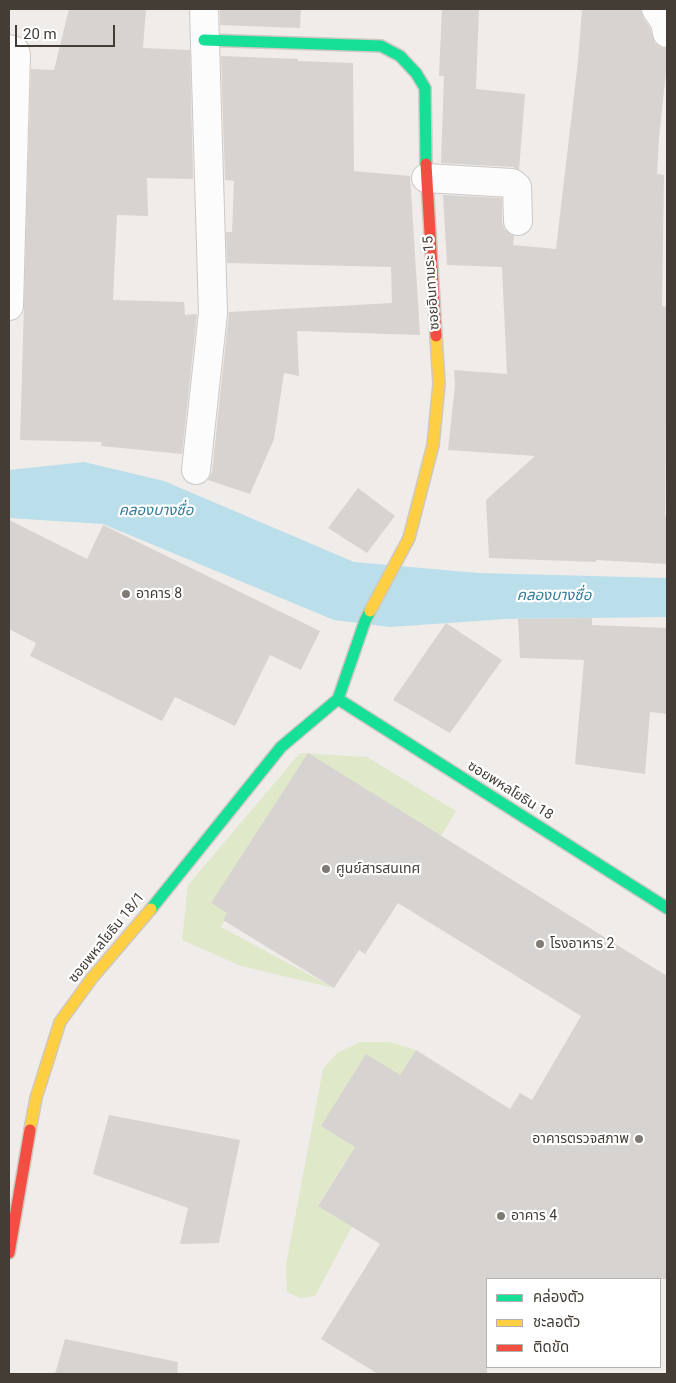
<!DOCTYPE html>
<meta charset="utf-8">
<style>
body{margin:0}
#map{position:relative;width:676px;height:1383px;overflow:hidden;background:#efece9;font-family:Roboto,"Noto Sans Thai",sans-serif}
canvas{display:block}
.frame{position:absolute;inset:0;border:10px solid #443d36;pointer-events:none}
.legend{position:absolute;left:486px;top:1278px;width:175px;height:90px;box-sizing:border-box;background:#fff;border:1px solid #b4b1af;margin:0;padding:6px 9px;list-style:none;font-size:15px;color:#443d36}
.legend li{display:flex;align-items:center;gap:10px;height:25px}
.legend b{width:25px;border:1px solid #b4b1af}
.scale{position:absolute;left:15px;top:25px;width:100px;height:22px;box-sizing:border-box;border:2px solid #443d36;border-top:0;padding-left:6px;font-size:15px;line-height:18px;white-space:nowrap;color:#443d36;-webkit-text-stroke:4px #fff;paint-order:stroke}
</style>
<div id="map">
<canvas width="676" height="1383"></canvas>
<div class="frame"></div>
<ul class="legend">
<li><b style="height:6px;background:#16e098"></b>คล่องตัว</li>
<li><b style="height:6px;background:#ffcf43"></b>ชะลอตัว</li>
<li><b style="height:6px;background:#f24e42"></b>ติดขัด</li>
</ul>
<div class="scale">20 m</div>
</div>
<script>
const context = document.querySelector('canvas').getContext('2d');
context.lineJoin = 'round';
function fillPath(path, color) { context.fillStyle = color; context.fill(path, 'evenodd'); }
function stroke(path, color, width, dash) { context.strokeStyle = color; context.lineWidth = width; context.lineCap = dash ? 'butt' : 'round'; context.setLineDash(dash || []); context.stroke(path); }
function drawText(font, color, halo, rows, align = 'center') {
  context.font = font + ' Roboto,"Noto Sans Thai",sans-serif'; context.lineWidth = 4.5; context.setLineDash([]); context.textBaseline = 'middle'; context.strokeStyle = halo; context.fillStyle = color; for (const [text, x, y, turn = 0] of rows) {
    context.save(); context.translate(x, y); context.rotate((+turn || 0) * Math.PI / 180); context.textAlign = isNaN(turn) ? turn : align; if (halo) context.strokeText(text, 0, 0); context.fillText(text, 0, 0); context.restore();
  }
}
fillPath(new Path2D(`
 M 300,753 L 367,757 L 456,811 L 441,836 L 310,762 L 221,927 L 334,988 L 241,966 L 182,940 L 188,885 Z
 M 360,1042 L 390,1042 L 416,1050 L 318,1205 L 352,1227 L 315,1296 L 300,1298 L 287,1292 L 286,1265 L 323,1069 L 337,1053 Z`), '#e0e8ca');
fillPath(new Path2D(`
 M 84,462 L 164,481 L 354,562 L 478,573 L 667,578 L 667,617 L 505,619 L 390,627 L 334,620 L 103,524 L 9,518 L 9,470 Z`), '#bbdeeb');
fillPath(new Path2D(`
 M 69,9 L 146,9 L 143,48 L 190,50 L 193,179 L 147,178 L 148,216 L 117,215 L 113,300 L 184,302 L 185,315 L 197,314 L 182,454 L 101,446 L 102,442 L 20,440 L 31,69 L 54,70 Z
 M 220,9 L 301,9 L 300,28 L 220,25 Z
 M 442,9 L 479,9 L 476,89 L 525,94 L 519,170 L 513,167 L 441,163 L 444,76 L 439,76 Z
 M 582,9 L 641,9 L 643,17 L 650,28 L 655,43 L 661,47 L 667,48 L 667,62 L 659,138 L 657,174 L 664,175 L 662,306 L 667,307 L 665,516 L 667,517 L 667,564 L 596,560 L 596,562 L 489,558 L 486,500 L 535,456 L 448,450 L 455,385 L 454,370 L 507,374 L 502,267 L 447,265 L 443,195 L 502,198 L 502,222 L 505,230 L 514,236 L 513,245 L 556,249 L 578,61 Z
 M 221,56 L 298,59 L 298,61 L 353,63 L 354,171 L 410,176 L 420,335 L 297,331 L 299,376 L 284,373 L 274,439 L 250,494 L 208,480 L 212,472 L 229,312 L 392,303 L 391,267 L 227,263 L 226,232 L 232,232 L 234,181 L 225,180 Z
 M 358,488 L 395,516 L 367,553 L 328,528 Z
 M 9,520 L 87,559 L 103,525 L 320,631 L 301,670 L 270,655 L 235,726 L 175,697 L 162,721 L 30,656 L 36,643 L 9,629 Z
 M 592,618 L 592,625 L 667,628 L 667,714 L 650,712 L 645,774 L 575,764 L 584,660 L 520,658 L 518,619 Z
 M 446,623 L 502,660 L 450,733 L 393,700 Z
 M 308,753 L 667,976 L 667,1279 L 487,1279 L 487,1374 L 378,1374 L 321,1339 L 380,1244 L 318,1206 L 355,1147 L 321,1126 L 366,1054 L 400,1075 L 416,1050 L 510,1109 L 520,1093 L 532,1100 L 581,1016 L 398,903 L 365,954 L 359,950 L 334,988 L 223,920 L 227,913 L 211,903 Z
 M 109,1115 L 240,1140 L 219,1243 L 180,1244 L 188,1208 L 93,1174 Z
 M 65,1339 L 178,1362 L 177,1374 L 55,1374 Z`), '#d7d3d0');
const street = new Path2D(`
 M 656,9 L 665,22 L 667,33
 M 9,49 L 15,51 L 16,55 L 9,306
 M 426,178 L 512,183 L 517,187 L 518,221
 M 196,470 L 213,313 L 204,9`);
const fast = new Path2D(`
 M 204,40 L 381,46 L 400,56 L 416,73 L 425,88 L 426,164
 M 338,699 L 365,621 L 370,611
 M 338,699 L 667,908
 M 151,909 L 281,747 L 338,699`);
const slow = new Path2D(`
 M 370,611 L 409,538 L 433,445 L 439,384 L 436,336
 M 30,1130 L 36,1098 L 60,1022 L 92,978 L 151,909`);
const jam = new Path2D(`
 M 426,164 L 436,336
 M 9,1253 L 30,1130`);
stroke(street, '#ccc8c5', 30);
stroke(fast, '#cec8c0', 14);
stroke(slow, '#cec8c0', 14);
stroke(jam, '#cec8c0', 14);
stroke(street, '#fdfcfc', 28);
stroke(fast, '#16e098', 11);
stroke(slow, '#ffcf43', 11);
stroke(jam, '#f24e42', 11);
for (const [x, y, r, color] of [
 [126,594,5,"#807a75"],
 [326,869,5,"#807a75"],
 [540,944,5,"#807a75"],
 [639,1139,5,"#807a75"],
 [501,1216,5,"#807a75"]
]) { const dot = new Path2D(); dot.arc(x, y, r, 0, 2 * Math.PI); context.fillStyle = color; context.fill(dot); stroke(dot, '#fff', 2); }
drawText('14px', '#443d36', '#fff', [
 ["ซอยอินทามระ 15",432,283,-94],
 ["ซอยพหลโยธิน 18",510,791,32],
 ["ซอยพหลโยธิน 18/1",107,938,-51]
]);
drawText('14px', '#443d36', '#fff', [
 ["อาคาร 8",136,594],
 ["ศูนย์สารสนเทศ",336,869],
 ["โรงอาหาร 2",550,944],
 ["อาคารตรวจสภาพ",629,1139,"right"],
 ["อาคาร 4",511,1216]
], 'left');
drawText('italic 15px', '#317c9b', '#fff', [
 ["คลองบางซื่อ",156,511],
 ["คลองบางซื่อ",554,596]
]);
</script>
